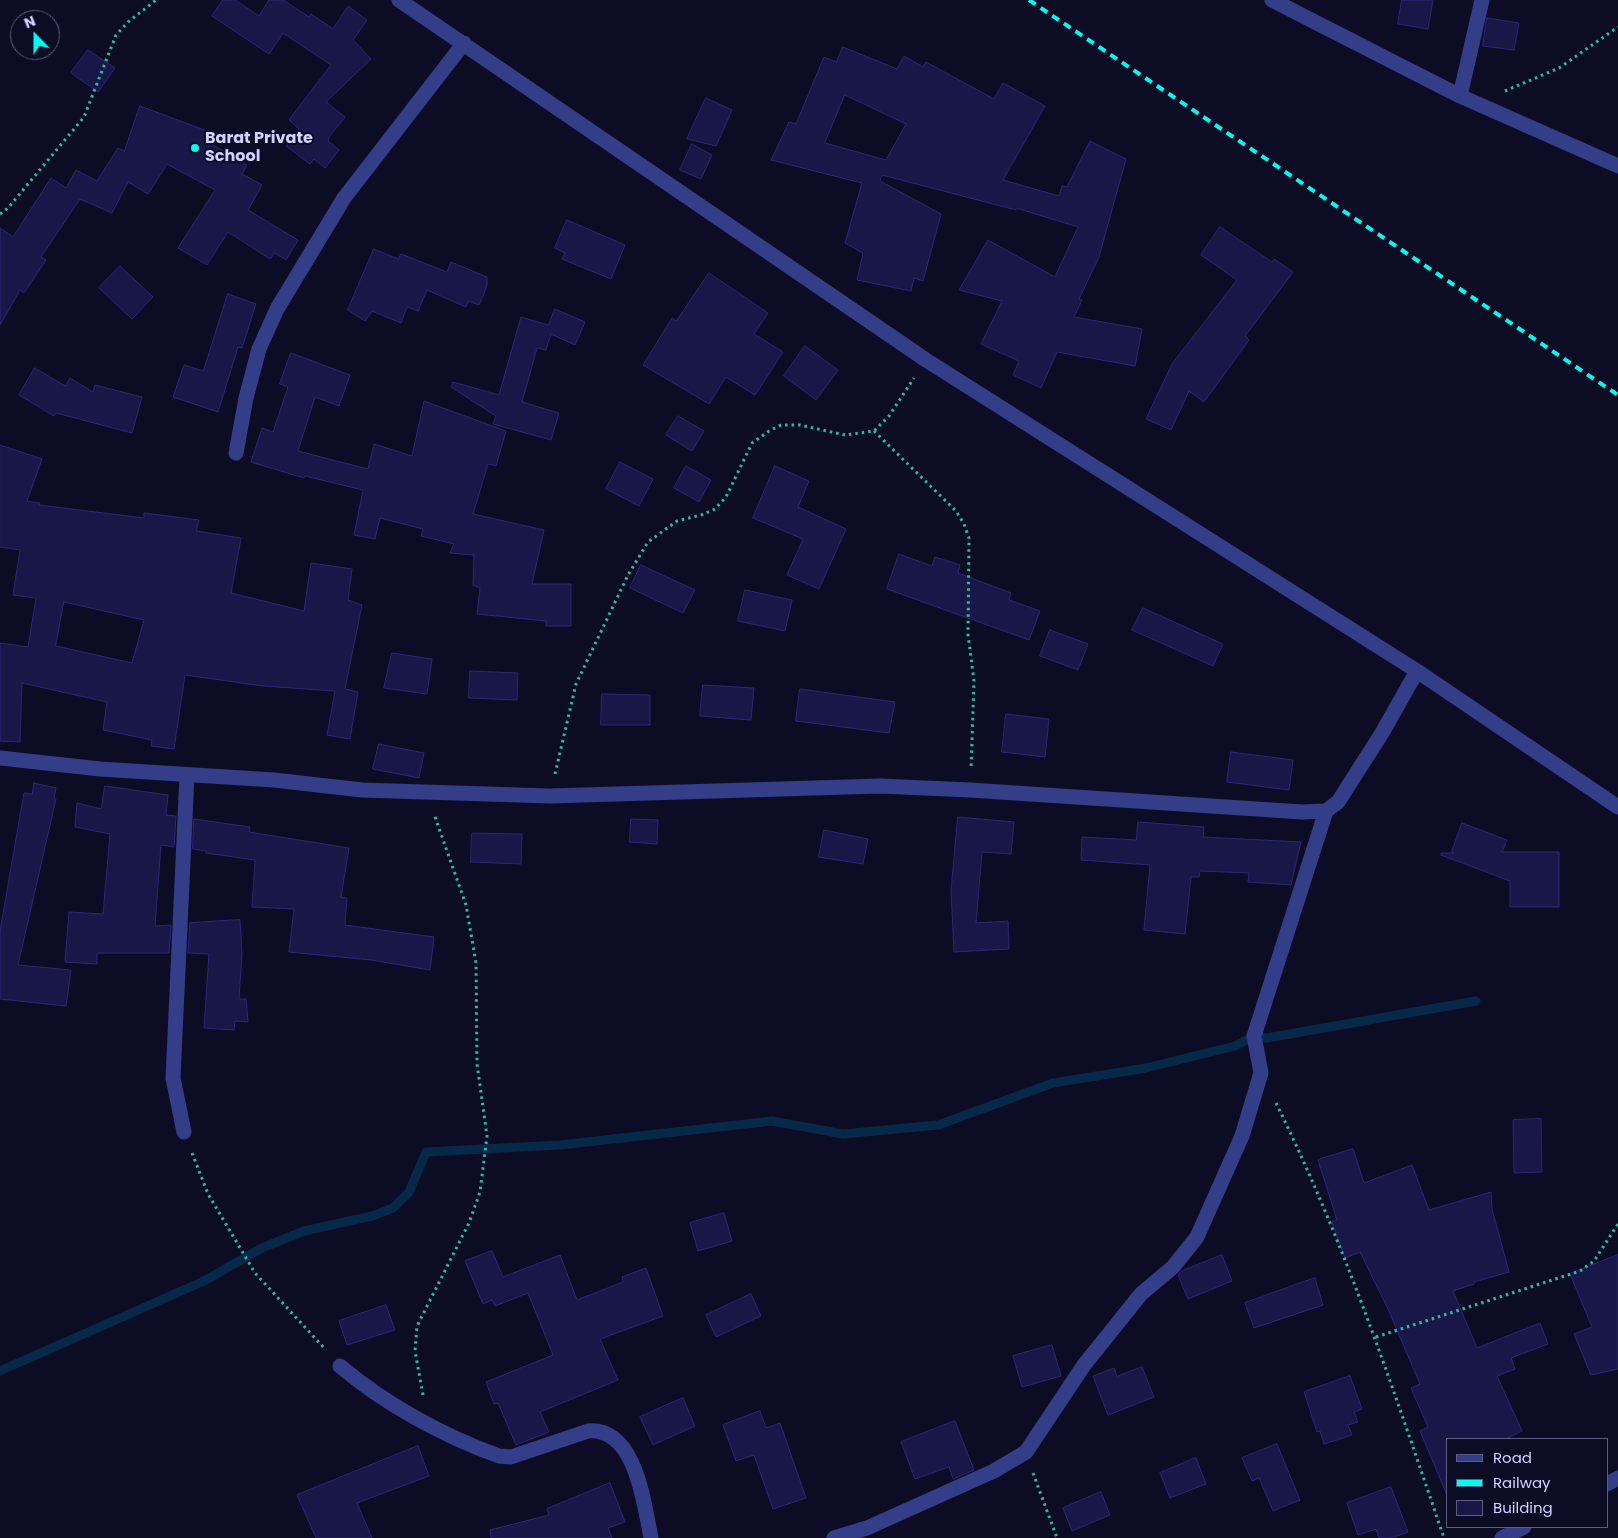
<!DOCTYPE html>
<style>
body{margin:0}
#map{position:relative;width:1618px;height:1538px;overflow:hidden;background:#0d0c25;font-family:Poppins,sans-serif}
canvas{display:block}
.legend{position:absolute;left:1446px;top:1438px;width:162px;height:90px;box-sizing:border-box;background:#0d0c25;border:1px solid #5b5b7c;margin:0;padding:6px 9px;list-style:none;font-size:15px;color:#d0d2ff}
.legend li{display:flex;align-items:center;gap:10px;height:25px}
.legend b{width:25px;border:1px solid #5b5b7c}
.north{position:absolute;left:10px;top:10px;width:50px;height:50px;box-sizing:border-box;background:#0d0c25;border:1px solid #5b5b7c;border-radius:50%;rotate:338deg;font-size:14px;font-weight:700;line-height:20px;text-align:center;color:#d0d2ff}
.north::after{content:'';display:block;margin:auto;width:18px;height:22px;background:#00fbef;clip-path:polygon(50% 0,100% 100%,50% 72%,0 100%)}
</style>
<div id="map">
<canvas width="1618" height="1538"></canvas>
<ul class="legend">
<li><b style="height:6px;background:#333d88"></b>Road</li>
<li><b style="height:6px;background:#00fbef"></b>Railway</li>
<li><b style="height:14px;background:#191748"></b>Building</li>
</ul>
<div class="north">N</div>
</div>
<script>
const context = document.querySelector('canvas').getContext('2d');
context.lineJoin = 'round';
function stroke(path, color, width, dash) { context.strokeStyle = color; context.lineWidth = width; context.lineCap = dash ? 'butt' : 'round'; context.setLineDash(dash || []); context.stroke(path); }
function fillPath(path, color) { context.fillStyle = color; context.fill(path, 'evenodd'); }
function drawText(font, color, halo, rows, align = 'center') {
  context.font = font + ' Poppins,sans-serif'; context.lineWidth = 4; context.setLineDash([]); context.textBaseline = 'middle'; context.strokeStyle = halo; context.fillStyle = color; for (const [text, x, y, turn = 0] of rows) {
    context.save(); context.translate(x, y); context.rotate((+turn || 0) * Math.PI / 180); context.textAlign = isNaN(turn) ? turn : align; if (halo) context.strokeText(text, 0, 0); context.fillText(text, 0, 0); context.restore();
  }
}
stroke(new Path2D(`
 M 0,1371 L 204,1281 L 262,1248 L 304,1231 L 372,1216 L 393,1208 L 409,1192 L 426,1152 L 560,1145 L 772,1121 L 843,1134 L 938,1125 L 1053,1083 L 1146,1068 L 1235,1046 L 1254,1036 L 1267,1038 L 1476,1001`), '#072949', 9);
const building = new Path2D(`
 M 223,0 L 235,0 L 259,16 L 269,0 L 283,0 L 309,17 L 311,14 L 333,29 L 348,6 L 367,20 L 353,40 L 371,59 L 326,102 L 345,117 L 329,137 L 328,141 L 339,150 L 325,168 L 314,159 L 310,164 L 286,146 L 299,129 L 289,120 L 331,65 L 283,33 L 269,54 L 212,16 Z
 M 1402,0 L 1433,0 L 1428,29 L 1398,24 Z
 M 1487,18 L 1519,23 L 1514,50 L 1483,46 Z
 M 843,47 L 897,69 L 904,56 L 923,67 L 926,62 L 994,99 L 1003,83 L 1045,106 L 1003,180 L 1059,196 L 1062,186 L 1067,187 L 1090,141 L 1126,159 L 1099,257 L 1079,299 L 1082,300 L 1074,317 L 1142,329 L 1135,366 L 1057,352 L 1041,388 L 1013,375 L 1019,361 L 981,344 L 1002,301 L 959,290 L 988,240 L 1055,277 L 1078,227 L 1016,208 L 1016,210 L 882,175 L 880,181 L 941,214 L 923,281 L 914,278 L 911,291 L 857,280 L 863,253 L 845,243 L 862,183 L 771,160 L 789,122 L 796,124 L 824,57 L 836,62 ZM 845,95 L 906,124 L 886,160 L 825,143 Z
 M 88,50 L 115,68 L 98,92 L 71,73 Z
 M 706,98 L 732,110 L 716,146 L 687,139 Z
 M 140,106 L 218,135 L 213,145 L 247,165 L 242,174 L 262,185 L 248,210 L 298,240 L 286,260 L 275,253 L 270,259 L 228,232 L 207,265 L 178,248 L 215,190 L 167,164 L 148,194 L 128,182 L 112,213 L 80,199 L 41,257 L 46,260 L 24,293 L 20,290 L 0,325 L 0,228 L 13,237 L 51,178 L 66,188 L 76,170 L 97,181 L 118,148 L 124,151 Z
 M 692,144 L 712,155 L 701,179 L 680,170 Z
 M 567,220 L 625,245 L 611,279 L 562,259 L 565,253 L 555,248 Z
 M 1220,227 L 1272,262 L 1274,259 L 1293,272 L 1245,336 L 1249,340 L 1204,402 L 1189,391 L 1171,430 L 1146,419 L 1172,364 L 1237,280 L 1201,255 Z
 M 374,249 L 398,259 L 401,254 L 447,272 L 451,262 L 487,277 L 487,286 L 479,305 L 468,301 L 466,307 L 427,290 L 418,311 L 407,307 L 401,323 L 372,311 L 365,321 L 348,310 Z
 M 120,266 L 153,297 L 132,319 L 99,288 Z
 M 709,273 L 768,313 L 754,334 L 783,352 L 755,395 L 726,377 L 709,404 L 643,365 L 672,318 L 676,321 Z
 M 228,294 L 256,304 L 242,348 L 238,347 L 218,412 L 173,397 L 184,365 L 203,371 Z
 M 555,309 L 585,322 L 575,345 L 551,334 L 546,350 L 537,348 L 522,402 L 559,413 L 551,440 L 493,424 L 496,416 L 451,387 L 453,382 L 499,395 L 521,317 L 548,325 Z
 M 805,346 L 838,370 L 816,400 L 784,376 Z
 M 291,353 L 350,375 L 339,406 L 315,397 L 298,451 L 368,469 L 374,444 L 412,456 L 424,401 L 506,431 L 496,466 L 488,464 L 473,514 L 544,530 L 532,584 L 571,584 L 571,626 L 546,626 L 546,621 L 477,614 L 480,588 L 473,585 L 474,555 L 450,553 L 454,544 L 421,536 L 423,529 L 380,518 L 375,539 L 354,535 L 363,490 L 305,476 L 304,478 L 251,462 L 262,428 L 273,432 L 288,387 L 280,384 Z
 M 35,368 L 65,386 L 70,378 L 93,392 L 95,385 L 142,397 L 132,433 L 56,413 L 54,416 L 19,395 Z
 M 678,416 L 704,431 L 692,451 L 666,435 Z
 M 0,445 L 42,459 L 27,501 L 40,503 L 39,505 L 144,518 L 144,513 L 199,520 L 196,531 L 241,538 L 231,593 L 304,611 L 311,563 L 352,569 L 348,600 L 362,605 L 345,689 L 358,692 L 350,739 L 327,735 L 335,691 L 263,686 L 185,675 L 174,749 L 151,746 L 152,740 L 103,730 L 107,702 L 22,683 L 20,742 L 0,741 L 0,643 L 28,647 L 36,598 L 13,595 L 20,550 L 0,547 ZM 64,602 L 144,620 L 132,663 L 56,646 Z
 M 620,462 L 653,479 L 639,506 L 606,489 Z
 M 686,466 L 711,480 L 699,502 L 674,488 Z
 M 775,466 L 809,481 L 798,507 L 846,529 L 819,589 L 787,575 L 803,539 L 753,518 Z
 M 899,554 L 932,566 L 935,557 L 960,565 L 958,573 L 1011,593 L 1009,600 L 1040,611 L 1029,640 L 887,589 Z
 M 641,565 L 695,590 L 683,613 L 630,588 Z
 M 745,590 L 792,600 L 785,631 L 738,621 Z
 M 1143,608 L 1223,644 L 1213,666 L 1132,630 Z
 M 1050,630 L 1088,644 L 1078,670 L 1040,656 Z
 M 392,653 L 432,659 L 427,694 L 384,688 Z
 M 470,671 L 518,673 L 517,700 L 469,698 Z
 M 703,685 L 754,688 L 751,720 L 700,716 Z
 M 800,689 L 895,702 L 889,733 L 796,721 Z
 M 602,694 L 650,695 L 650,725 L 601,725 Z
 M 1006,714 L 1049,719 L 1045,757 L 1002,752 Z
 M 379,744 L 424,753 L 419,778 L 373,769 Z
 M 1231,752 L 1293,760 L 1289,790 L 1227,782 Z
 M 34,783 L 56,788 L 54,798 L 56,799 L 18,965 L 71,970 L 66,1006 L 0,999 L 0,931 L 24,793 L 32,794 Z
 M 105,786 L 168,795 L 166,815 L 176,816 L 174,847 L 161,845 L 155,926 L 171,925 L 169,953 L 97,953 L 97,964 L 65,962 L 69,912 L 103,914 L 110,834 L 75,827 L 77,803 L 101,809 Z
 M 958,817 L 1014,822 L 1011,854 L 982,852 L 976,923 L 1008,921 L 1009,949 L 954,952 L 951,891 Z
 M 194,819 L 250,827 L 249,832 L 349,848 L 341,897 L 347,898 L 345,925 L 434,937 L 430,970 L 371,960 L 289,952 L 294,909 L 252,907 L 255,860 L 206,853 L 206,851 L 193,849 Z
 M 631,819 L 658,820 L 657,844 L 630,842 Z
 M 1138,822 L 1204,827 L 1203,837 L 1301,842 L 1291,885 L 1248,882 L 1249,873 L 1200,871 L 1199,877 L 1191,877 L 1185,934 L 1144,930 L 1150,865 L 1081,860 L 1082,837 L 1136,840 Z
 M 1462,823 L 1507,840 L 1502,852 L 1559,852 L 1559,907 L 1510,907 L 1510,881 L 1441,855 L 1441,853 L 1454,853 L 1452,852 Z
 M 824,830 L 868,839 L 863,864 L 819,857 Z
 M 472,833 L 522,834 L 521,864 L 471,862 Z
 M 240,920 L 242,953 L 239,999 L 246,999 L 248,1022 L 235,1021 L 234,1030 L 204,1028 L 209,954 L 188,953 L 190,923 Z
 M 1541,1119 L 1542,1172 L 1514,1173 L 1513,1120 Z
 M 1353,1149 L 1364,1183 L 1412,1165 L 1429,1210 L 1491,1192 L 1492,1209 L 1509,1272 L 1474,1282 L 1474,1284 L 1453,1291 L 1477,1348 L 1540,1323 L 1548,1344 L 1511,1358 L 1515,1369 L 1497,1376 L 1522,1431 L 1506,1439 L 1447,1439 L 1447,1495 L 1420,1431 L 1428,1427 L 1411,1388 L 1420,1384 L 1388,1309 L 1360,1252 L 1345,1258 L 1332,1222 L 1337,1220 L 1318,1160 Z
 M 724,1213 L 732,1241 L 698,1251 L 690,1223 Z
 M 492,1251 L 503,1277 L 560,1255 L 577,1300 L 623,1282 L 622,1277 L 646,1268 L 663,1316 L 600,1339 L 618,1380 L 540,1412 L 549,1432 L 516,1445 L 498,1403 L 494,1404 L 486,1382 L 553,1355 L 528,1293 L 495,1306 L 492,1300 L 483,1304 L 465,1261 Z
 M 1222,1255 L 1232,1281 L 1188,1299 L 1178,1275 L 1182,1271 Z
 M 1618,1255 L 1618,1369 L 1591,1375 L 1574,1334 L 1592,1327 L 1570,1274 Z
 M 1315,1278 L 1323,1305 L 1254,1328 L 1245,1303 Z
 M 751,1294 L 761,1316 L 716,1337 L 706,1315 Z
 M 386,1305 L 395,1330 L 347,1345 L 339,1321 Z
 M 1052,1345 L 1061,1376 L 1022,1387 L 1013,1356 Z
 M 1142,1367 L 1154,1397 L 1108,1415 L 1093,1376 L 1114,1368 L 1117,1376 Z
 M 1350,1376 L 1362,1409 L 1354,1412 L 1358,1422 L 1348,1425 L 1352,1435 L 1324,1444 L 1320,1431 L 1317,1432 L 1304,1392 Z
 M 683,1398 L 695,1426 L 653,1445 L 640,1417 Z
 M 760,1411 L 766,1428 L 780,1423 L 806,1498 L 773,1509 L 754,1455 L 736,1461 L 723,1425 Z
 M 955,1421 L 974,1470 L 953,1479 L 949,1467 L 915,1479 L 901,1442 Z
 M 1277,1444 L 1300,1500 L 1273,1511 L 1259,1478 L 1252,1481 L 1242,1458 Z
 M 418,1446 L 429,1476 L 357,1503 L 372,1538 L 316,1538 L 297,1495 Z
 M 1196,1458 L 1206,1484 L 1170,1498 L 1160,1473 Z
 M 610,1483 L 625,1522 L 608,1528 L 612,1538 L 491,1538 L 490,1530 L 549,1515 L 547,1509 Z
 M 1391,1487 L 1408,1532 L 1391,1538 L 1379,1538 L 1376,1529 L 1358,1535 L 1347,1503 Z
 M 1101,1492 L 1110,1515 L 1072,1531 L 1063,1508 Z`);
fillPath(building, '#191748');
stroke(building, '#2b2776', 1);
stroke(new Path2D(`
 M 1505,91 L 1559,68 L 1618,27
 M 0,214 L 8,208 L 84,117 L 116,35 L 128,22 L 156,0
 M 874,431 L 956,511 L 964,524 L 969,538 L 968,634 L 974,681 L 971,769
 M 555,774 L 576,684 L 628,575 L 648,542 L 677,521 L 701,515 L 715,509 L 726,497 L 752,443 L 769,431 L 781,425 L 800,425 L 845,435 L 874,431 L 889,416 L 914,378
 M 1276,1103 C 1345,1243 1394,1391 1444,1538
 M 192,1153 L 208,1194 L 255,1273 L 326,1350
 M 1376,1337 L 1580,1271 L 1594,1261 L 1618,1224
 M 423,1395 L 415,1351 L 417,1326 L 469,1223 L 480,1192 L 487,1136 L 477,1064 L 476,963 L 466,905 L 434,814
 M 1033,1473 L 1057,1538`), '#24bf9f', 3, [2.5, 4]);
stroke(new Path2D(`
 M 399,0 L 926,360 L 1417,671 L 1618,807
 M 1272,0 L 1460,96 L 1618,166
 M 1460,96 L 1482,0
 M 236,453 L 246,398 L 259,349 L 277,309 L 344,198 L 464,43
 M 0,758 L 100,769 L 274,780 L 362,790 L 550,796 L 880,786 L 970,790 L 1302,812 L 1326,811 L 1338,802 L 1382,733 L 1417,671
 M 184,1132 L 173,1078 L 187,775
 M 340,1366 C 385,1404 443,1436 499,1456 L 511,1457 L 588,1431 C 636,1427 644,1504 651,1538
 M 1607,1484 L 1618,1478
 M 834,1538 L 867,1528 L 994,1471 L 1026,1452 L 1084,1365 L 1141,1294 L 1173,1267 L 1197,1237 L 1242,1136 L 1261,1073 L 1254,1036 L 1326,811
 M 1502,1538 L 1524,1527`), '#333d88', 15);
stroke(new Path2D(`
 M 1029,0 L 1618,395`), '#00fbef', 4, [8, 6]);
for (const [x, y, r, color] of [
 [195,148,5,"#00fbef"]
]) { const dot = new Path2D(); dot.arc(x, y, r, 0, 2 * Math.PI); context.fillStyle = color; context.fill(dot); stroke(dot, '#0d0c25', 2); }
drawText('bold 16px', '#d0d2ff', '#0d0c25', [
 ["Barat Private",205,139],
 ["School",205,157]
], 'left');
</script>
